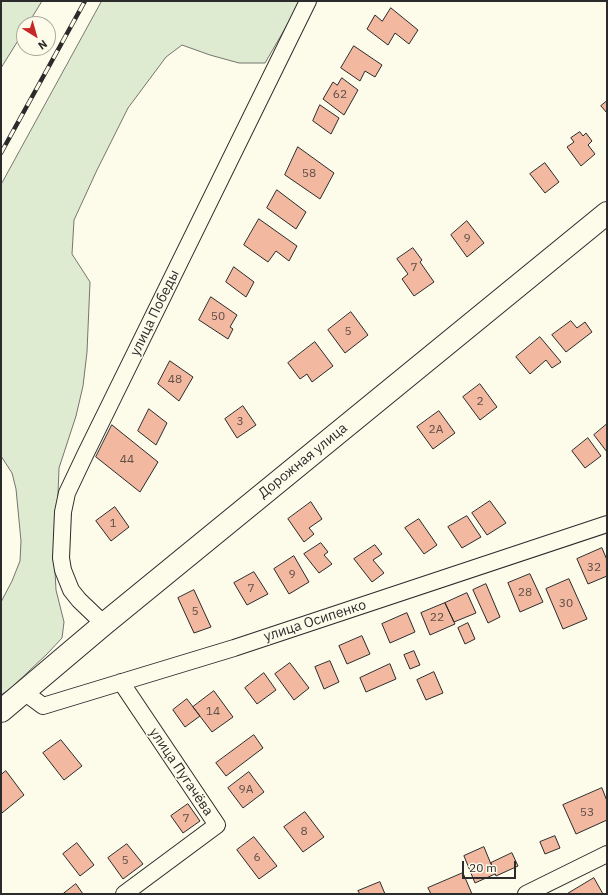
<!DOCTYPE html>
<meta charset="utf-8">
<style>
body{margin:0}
#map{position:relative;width:608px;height:895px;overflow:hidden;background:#fdfbea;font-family:"IBM Plex Sans",sans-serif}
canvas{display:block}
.frame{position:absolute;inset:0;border:2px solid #2b2b2b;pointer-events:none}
.north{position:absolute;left:16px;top:16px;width:40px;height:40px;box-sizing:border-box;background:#fdfbea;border:1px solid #a9a89e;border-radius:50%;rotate:143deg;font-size:11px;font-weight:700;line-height:16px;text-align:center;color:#2b2b2b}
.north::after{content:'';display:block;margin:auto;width:14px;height:18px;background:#c62828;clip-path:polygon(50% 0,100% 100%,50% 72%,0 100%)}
.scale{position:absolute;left:462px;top:861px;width:54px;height:18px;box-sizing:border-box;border:2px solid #2b2b2b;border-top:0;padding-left:5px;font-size:12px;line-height:14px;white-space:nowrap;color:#2b2b2b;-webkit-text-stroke:3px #fdfbea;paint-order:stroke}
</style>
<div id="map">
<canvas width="608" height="895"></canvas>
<div class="frame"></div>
<div class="north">N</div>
<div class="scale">20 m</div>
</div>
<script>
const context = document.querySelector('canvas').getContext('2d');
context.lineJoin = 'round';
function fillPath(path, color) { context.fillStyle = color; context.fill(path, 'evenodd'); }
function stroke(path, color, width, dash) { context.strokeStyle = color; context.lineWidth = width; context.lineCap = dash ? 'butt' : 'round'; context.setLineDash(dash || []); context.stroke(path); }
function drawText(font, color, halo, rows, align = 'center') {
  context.font = font + ' "IBM Plex Sans",sans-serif'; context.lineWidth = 3; context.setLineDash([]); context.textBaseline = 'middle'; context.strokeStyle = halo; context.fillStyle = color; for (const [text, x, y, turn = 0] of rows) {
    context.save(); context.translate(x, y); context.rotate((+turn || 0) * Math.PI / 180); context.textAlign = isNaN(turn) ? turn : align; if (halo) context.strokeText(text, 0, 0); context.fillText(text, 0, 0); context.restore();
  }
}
const green = new Path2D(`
 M 1,1 L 42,1 L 28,24 L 24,24 L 24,31 L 1,68 Z
 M 102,1 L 301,1 L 265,63 L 239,63 L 210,55 L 182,45 L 166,57 L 128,108 L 97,170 L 74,220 L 72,254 L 90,282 L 87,352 L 83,386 L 76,416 L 59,468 L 55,571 L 56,590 L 64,622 L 62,638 L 47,654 L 11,688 L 1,695 L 1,602 L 12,581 L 20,561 L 21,541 L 16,489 L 12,473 L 1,456 L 1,185 Z`);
fillPath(green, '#deebd1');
stroke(green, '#74746e', 1);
const building = new Path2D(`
 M 391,8 L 418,30 L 409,44 L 395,33 L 388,45 L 367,29 L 375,15 L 382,21 Z
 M 354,46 L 382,65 L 375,77 L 365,71 L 360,81 L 341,68 Z
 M 342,78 L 358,90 L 344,115 L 323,99 L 333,82 L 337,85 Z
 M 607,101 L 607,113 L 601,106 Z
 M 320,105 L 339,118 L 331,134 L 313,121 Z
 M 580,132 L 583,136 L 586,133 L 592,141 L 588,145 L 595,154 L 581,166 L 567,147 L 574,142 L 571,138 Z
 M 298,147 L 334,173 L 320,199 L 285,175 Z
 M 545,163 L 559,182 L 545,193 L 530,174 Z
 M 277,190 L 306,212 L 296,229 L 267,208 Z
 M 259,219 L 297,246 L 289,261 L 276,251 L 268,262 L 244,245 Z
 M 467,221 L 484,243 L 467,257 L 451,235 Z
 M 413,248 L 422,260 L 420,262 L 434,282 L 414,296 L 402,279 L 408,274 L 397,259 Z
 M 234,267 L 254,282 L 246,297 L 226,282 Z
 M 211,297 L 237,315 L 230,327 L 233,329 L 228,339 L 199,320 Z
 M 351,312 L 368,335 L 345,353 L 328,330 Z
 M 571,321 L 577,328 L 585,322 L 592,332 L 566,352 L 552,335 Z
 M 540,337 L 561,362 L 552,368 L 546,360 L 530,374 L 516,357 Z
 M 315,342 L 333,366 L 312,382 L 307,374 L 300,379 L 288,363 Z
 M 170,361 L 193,377 L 179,401 L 158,384 Z
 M 480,384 L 497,407 L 480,420 L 463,397 Z
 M 243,406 L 256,425 L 237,438 L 225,419 Z
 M 149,409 L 167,423 L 156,445 L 138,431 Z
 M 439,411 L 455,433 L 433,449 L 417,427 Z
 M 607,424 L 607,452 L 594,435 Z
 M 112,425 L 158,462 L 140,492 L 96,457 Z
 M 588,438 L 601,456 L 585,468 L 572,451 Z
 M 490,501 L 506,523 L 487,535 L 472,513 Z
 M 311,502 L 322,519 L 309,528 L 314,534 L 304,542 L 288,519 Z
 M 115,507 L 129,527 L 111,541 L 96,521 Z
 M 467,516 L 481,537 L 462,548 L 448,527 Z
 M 419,519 L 437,545 L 424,554 L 405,528 Z
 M 321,543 L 328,552 L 324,555 L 332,564 L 319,573 L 304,554 Z
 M 375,545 L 382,554 L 373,560 L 384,573 L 372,582 L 354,559 Z
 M 602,548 L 607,560 L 607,576 L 588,584 L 577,559 Z
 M 294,556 L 309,582 L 289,594 L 274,569 Z
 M 254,572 L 268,594 L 247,605 L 234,583 Z
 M 530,574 L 543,602 L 520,612 L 508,583 Z
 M 569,579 L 587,619 L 563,629 L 546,589 Z
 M 486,584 L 500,617 L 488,623 L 473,590 Z
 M 194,590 L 211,627 L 194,633 L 178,598 Z
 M 467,593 L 476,613 L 454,622 L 445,603 Z
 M 445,603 L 455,624 L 430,635 L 421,613 Z
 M 407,613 L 415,632 L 390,643 L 382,624 Z
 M 468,623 L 475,639 L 465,644 L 458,628 Z
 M 362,636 L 370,654 L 347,664 L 339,646 Z
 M 414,651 L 420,665 L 410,669 L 404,655 Z
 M 330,661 L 339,682 L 324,689 L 315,667 Z
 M 290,663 L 309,688 L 294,700 L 275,674 Z
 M 390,664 L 396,679 L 366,692 L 360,678 Z
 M 434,672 L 443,693 L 426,700 L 417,680 Z
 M 264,673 L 276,690 L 257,704 L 245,688 Z
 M 214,691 L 233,717 L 212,732 L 193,707 Z
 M 187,699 L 200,716 L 185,727 L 173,710 Z
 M 254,735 L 263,748 L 226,776 L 216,763 Z
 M 61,740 L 82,766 L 64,780 L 43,753 Z
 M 6,771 L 24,795 L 2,813 L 1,811 L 1,775 Z
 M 249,772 L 264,792 L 243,808 L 228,788 Z
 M 602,788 L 607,801 L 607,820 L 576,834 L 563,805 Z
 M 188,804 L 200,821 L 183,833 L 171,816 Z
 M 305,812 L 324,837 L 303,852 L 284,827 Z
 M 555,836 L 560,848 L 545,854 L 540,842 Z
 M 254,837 L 277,866 L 259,879 L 237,850 Z
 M 77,843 L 94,865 L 80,876 L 63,854 Z
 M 127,844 L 143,864 L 123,879 L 108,858 Z
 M 484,847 L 495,874 L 475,883 L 464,856 Z
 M 512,853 L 518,866 L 496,876 L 491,863 Z
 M 463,873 L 472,894 L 431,894 L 428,888 Z
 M 594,878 L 603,894 L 567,894 Z
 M 380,882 L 385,894 L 360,894 L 358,891 Z
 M 76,884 L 83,894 L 63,894 Z`);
fillPath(building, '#f2b8a0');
stroke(building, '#2b2b2b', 1);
const street = new Path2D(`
 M 104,624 L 79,600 L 71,590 L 63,570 L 61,558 L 63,512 L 67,493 L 85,455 L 308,1
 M 121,682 L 217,825 L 124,894
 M 24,692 L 43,706 L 234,648 L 607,524
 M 526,894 L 607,854`);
const secondary = new Path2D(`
 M 1,711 L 104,624 L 607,213`);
stroke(street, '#2b2b2b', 18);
stroke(secondary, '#2b2b2b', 24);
stroke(street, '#fdfbea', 16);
stroke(secondary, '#fdfbea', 22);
const rail = new Path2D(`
 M 1,153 L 85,1`);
stroke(rail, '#2b2b2b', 4.5);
stroke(rail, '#fdfbea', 3, [9]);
drawText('12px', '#5d4e48', null, [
 ["62",340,95],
 ["58",309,174],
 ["9",467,239],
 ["7",414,268],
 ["50",218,317],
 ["5",348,332],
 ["48",175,380],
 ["2",480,402],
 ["3",240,422],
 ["2А",436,430],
 ["44",127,460],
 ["1",113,524],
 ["32",594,568],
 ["9",292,575],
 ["7",251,589],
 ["28",525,593],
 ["30",566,604],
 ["5",195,612],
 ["22",437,618],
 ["14",213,712],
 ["9А",246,790],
 ["53",587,813],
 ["7",186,819],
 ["8",304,832],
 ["6",257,858],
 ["5",125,861]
]);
drawText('14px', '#2b2b2b', '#fdfbea', [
 ["улица Победы",155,313,-64],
 ["Дорожная улица",303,461,-39],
 ["улица Осипенко",315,621,-18],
 ["улица Пугачёва",181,772,56]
]);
</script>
